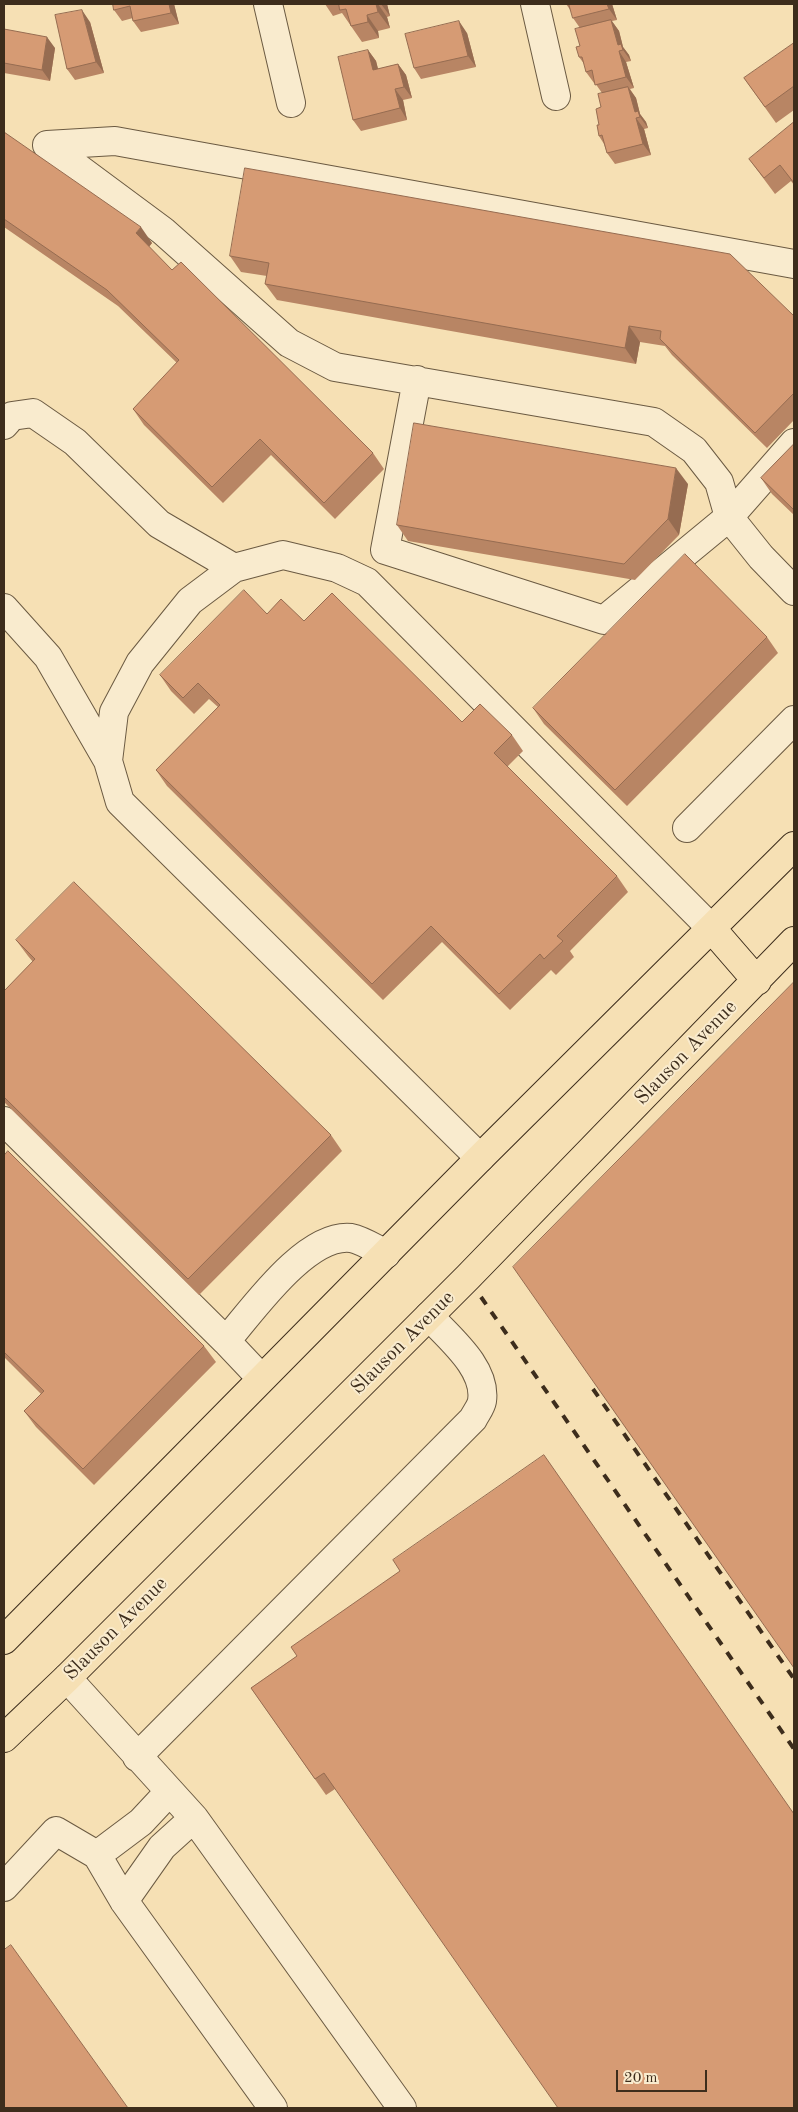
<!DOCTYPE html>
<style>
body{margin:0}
#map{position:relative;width:798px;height:2112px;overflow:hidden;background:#f6e0b4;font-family:"Old Standard TT",serif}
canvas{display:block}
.frame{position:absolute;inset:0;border:5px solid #3d2d1c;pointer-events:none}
.scale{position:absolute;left:616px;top:2070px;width:91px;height:22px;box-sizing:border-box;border:2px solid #3d2d1c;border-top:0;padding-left:6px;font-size:15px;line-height:18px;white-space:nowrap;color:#3d2d1c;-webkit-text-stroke:4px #f9ebce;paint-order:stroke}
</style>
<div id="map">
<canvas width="798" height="2112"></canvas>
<div class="frame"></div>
<div class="scale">20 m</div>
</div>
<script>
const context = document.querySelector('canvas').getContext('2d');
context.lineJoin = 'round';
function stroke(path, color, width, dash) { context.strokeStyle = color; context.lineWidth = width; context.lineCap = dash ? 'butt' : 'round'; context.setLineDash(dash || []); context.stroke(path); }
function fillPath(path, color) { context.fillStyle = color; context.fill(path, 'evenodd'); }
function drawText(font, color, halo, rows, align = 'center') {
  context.font = font + ' "Old Standard TT",serif'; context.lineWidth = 4; context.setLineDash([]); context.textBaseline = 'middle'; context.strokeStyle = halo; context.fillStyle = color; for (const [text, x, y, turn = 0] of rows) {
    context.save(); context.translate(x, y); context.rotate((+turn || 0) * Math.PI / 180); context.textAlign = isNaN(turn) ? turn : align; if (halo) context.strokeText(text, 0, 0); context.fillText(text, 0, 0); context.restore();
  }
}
const minor = new Path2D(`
 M 268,4 L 291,103
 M 535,4 L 556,96
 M 47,145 L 163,231 L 289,343 L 335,367 L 654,422 L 694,450 L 719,482 L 729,517 L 761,557 L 794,591
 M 47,145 L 115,141 L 794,264
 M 417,380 L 385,550 L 604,620 L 729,517 L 794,443
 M 4,425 L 12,416 L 33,413 L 75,442 L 159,524 L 234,568
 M 4,608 L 48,657 L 108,761
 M 687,828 L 794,720
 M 4,1121 L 226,1341
 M 480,1158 L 120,802 L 108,761 L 114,712 L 140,663 L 190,601 L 234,568 L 283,555 L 337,568 L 367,582 L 712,929
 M 261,1378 L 226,1341 C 252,1311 306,1233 351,1238 C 362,1240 376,1249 386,1254
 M 67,1678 L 194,1818 L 402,2108
 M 137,1757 L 473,1419 C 476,1413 481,1407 482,1401 C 487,1368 449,1338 429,1316
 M 97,1855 L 141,1822 L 169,1792
 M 4,1887 L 56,1831 L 97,1855 L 124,1901 L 273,2108
 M 124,1901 L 162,1847 L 194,1818`);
const major = new Path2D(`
 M 712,929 L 757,981
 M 4,1640 L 480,1158 L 794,846
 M 4,1738 L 67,1678 L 468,1277 L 794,941`);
stroke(minor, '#6b5a42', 30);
stroke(major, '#3d2d1c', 30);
stroke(minor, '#f9ebce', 28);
stroke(major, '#f6e0b4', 28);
stroke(new Path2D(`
 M 481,1297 L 794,1749
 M 593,1389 L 794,1679`), '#3d2d1c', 4, [9, 9]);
fillPath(new Path2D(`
 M 113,4 L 174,4 L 179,24 L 141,32 L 133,21 L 133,18 L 122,21 L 114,10 Z
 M 325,4 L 387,4 L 390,16 L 387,17 L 390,28 L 378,31 L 379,38 L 362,42 L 342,13 L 333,16 Z
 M 566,4 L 612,4 L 617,20 L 612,21 L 619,31 L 623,47 L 629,55 L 631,61 L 626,62 L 634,88 L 630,89 L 636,98 L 640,114 L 646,122 L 648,128 L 644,129 L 651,155 L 615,164 L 607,153 L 604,144 L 599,136 L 602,93 L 595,83 L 594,83 L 586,72 L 585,65 L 579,57 L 580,46 L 580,28 L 573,18 L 571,11 Z
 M 90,22 L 104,73 L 75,80 L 67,69 Z
 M 4,29 L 55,48 L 50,81 L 4,73 Z
 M 467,33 L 476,67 L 421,79 L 414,68 Z
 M 794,43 L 794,110 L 776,123 L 744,78 Z
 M 368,50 L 376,61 L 378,69 L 398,64 L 406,75 L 412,98 L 403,100 L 407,120 L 361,131 L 353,120 Z
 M 794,122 L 794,185 L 791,181 L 775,194 L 749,159 Z
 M 4,132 L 152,243 L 149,247 L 172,270 L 373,453 L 384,469 L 335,519 L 271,455 L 223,503 L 144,425 L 133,409 L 177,363 L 118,306 L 4,227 L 4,228 Z
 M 230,256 L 794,316 L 794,420 L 767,448 L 672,355 L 665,346 L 640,342 L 636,364 L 277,300 L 265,284 L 267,276 L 241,272 Z
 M 794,444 L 794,515 L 772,494 L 761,478 Z
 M 688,484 L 679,535 L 635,580 L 408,541 L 397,525 Z
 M 267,614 L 304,621 L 462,722 L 512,735 L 523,751 L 507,767 L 617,876 L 628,892 L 570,951 L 574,957 L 556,975 L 551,970 L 510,1010 L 442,942 L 383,1000 L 167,786 L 156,770 L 218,707 L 209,699 L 194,714 L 171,691 L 160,675 Z
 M 767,637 L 778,653 L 627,806 L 544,724 L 533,708 Z
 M 16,940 L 331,1135 L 342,1151 L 199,1295 L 4,1102 L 4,991 L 33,962 L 28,956 Z
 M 4,1156 L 204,1346 L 216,1362 L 94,1485 L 36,1427 L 24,1411 L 41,1394 L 4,1357 Z
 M 544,1455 L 335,1789 L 326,1795 L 251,1688 L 297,1656 L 400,1571 Z`), '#b88564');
fillPath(new Path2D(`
 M 169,4 L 174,4 L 179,24 L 171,13 Z
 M 376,4 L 378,4 L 387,17 L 390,28 L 378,12 Z
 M 381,4 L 387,4 L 390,16 Z
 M 607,4 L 612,4 L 617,20 L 609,9 Z
 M 82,10 L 90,22 L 104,73 L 96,62 Z
 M 367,15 L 378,31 L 379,38 L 368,22 Z
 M 611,20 L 619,31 L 623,47 L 629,55 L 631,61 L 623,50 L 618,45 Z
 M 459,21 L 467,33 L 476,67 L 468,56 Z
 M 47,37 L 55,48 L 50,81 L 42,70 Z
 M 368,50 L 376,61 L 381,81 L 373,70 Z
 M 619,51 L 626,62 L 634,88 L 626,77 Z
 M 398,64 L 406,75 L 412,98 L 404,87 Z
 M 628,87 L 636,98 L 640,114 L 646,122 L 648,128 L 640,117 L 635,112 Z
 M 395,89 L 403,100 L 407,120 L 400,108 Z
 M 636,118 L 644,129 L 651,155 L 643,144 Z
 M 141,227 L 152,243 L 147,249 L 136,233 Z
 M 629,326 L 640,342 L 636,364 L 625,348 Z
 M 676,468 L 688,484 L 679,535 L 668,519 Z`), '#966c51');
const building = new Path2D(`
 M 113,4 L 169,4 L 171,13 L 133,21 L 130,6 L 114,10 Z
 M 339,4 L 376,4 L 378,12 L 367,15 L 368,22 L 351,26 L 346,9 L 340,10 Z
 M 569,4 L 607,4 L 609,9 L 573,18 Z
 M 82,10 L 96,62 L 67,69 L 55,15 Z
 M 611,20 L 618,45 L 621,44 L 623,50 L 619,51 L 626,77 L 595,85 L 592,70 L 586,72 L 582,57 L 579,57 L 576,47 L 580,46 L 575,29 Z
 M 459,21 L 468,56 L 414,68 L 405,34 Z
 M 4,29 L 47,37 L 42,70 L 4,63 Z
 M 794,43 L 794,86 L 765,107 L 744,78 Z
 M 368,50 L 373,70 L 398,64 L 404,87 L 395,89 L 400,108 L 353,120 L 338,57 Z
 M 628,87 L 635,112 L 638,111 L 640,117 L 636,118 L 643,144 L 607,153 L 602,135 L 599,136 L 597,125 L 599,125 L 596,109 L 601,107 L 598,94 Z
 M 794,122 L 794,183 L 780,165 L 764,178 L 749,159 Z
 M 4,132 L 141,227 L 136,233 L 172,270 L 181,262 L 373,453 L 324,503 L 260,439 L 212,487 L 133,409 L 179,360 L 107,290 L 4,219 Z
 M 245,168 L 730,254 L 794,316 L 794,393 L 755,433 L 660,339 L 661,331 L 629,326 L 625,348 L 265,284 L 269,263 L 230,256 Z
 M 414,423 L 676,468 L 668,519 L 624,564 L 397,525 Z
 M 794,444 L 794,510 L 761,478 Z
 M 685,554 L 767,637 L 615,790 L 533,708 Z
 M 244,590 L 267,614 L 281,599 L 304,621 L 332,593 L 462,722 L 480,704 L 512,735 L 494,753 L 617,876 L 557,936 L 563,941 L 544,959 L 540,954 L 499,994 L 431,926 L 372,984 L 156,770 L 220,705 L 198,683 L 183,698 L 160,675 Z
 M 74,882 L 331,1135 L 188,1279 L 4,1097 L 4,991 L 35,959 L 16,940 Z
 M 794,982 L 794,1668 L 513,1267 Z
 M 8,1151 L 204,1346 L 83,1469 L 24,1411 L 44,1391 L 4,1352 L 4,1156 Z
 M 544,1455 L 794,1814 L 794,2108 L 558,2108 L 324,1773 L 315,1779 L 251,1688 L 297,1656 L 291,1647 L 400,1571 L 393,1560 Z
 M 11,1945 L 128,2108 L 4,2108 L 4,1950 Z`);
fillPath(building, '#d69b74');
stroke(building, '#966c51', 1);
drawText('20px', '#3d2d1c', '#f9ebce', [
 ["Slauson Avenue",686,1053,-46],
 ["Slauson Avenue",403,1343,-45],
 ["Slauson Avenue",116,1629,-45]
]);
</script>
